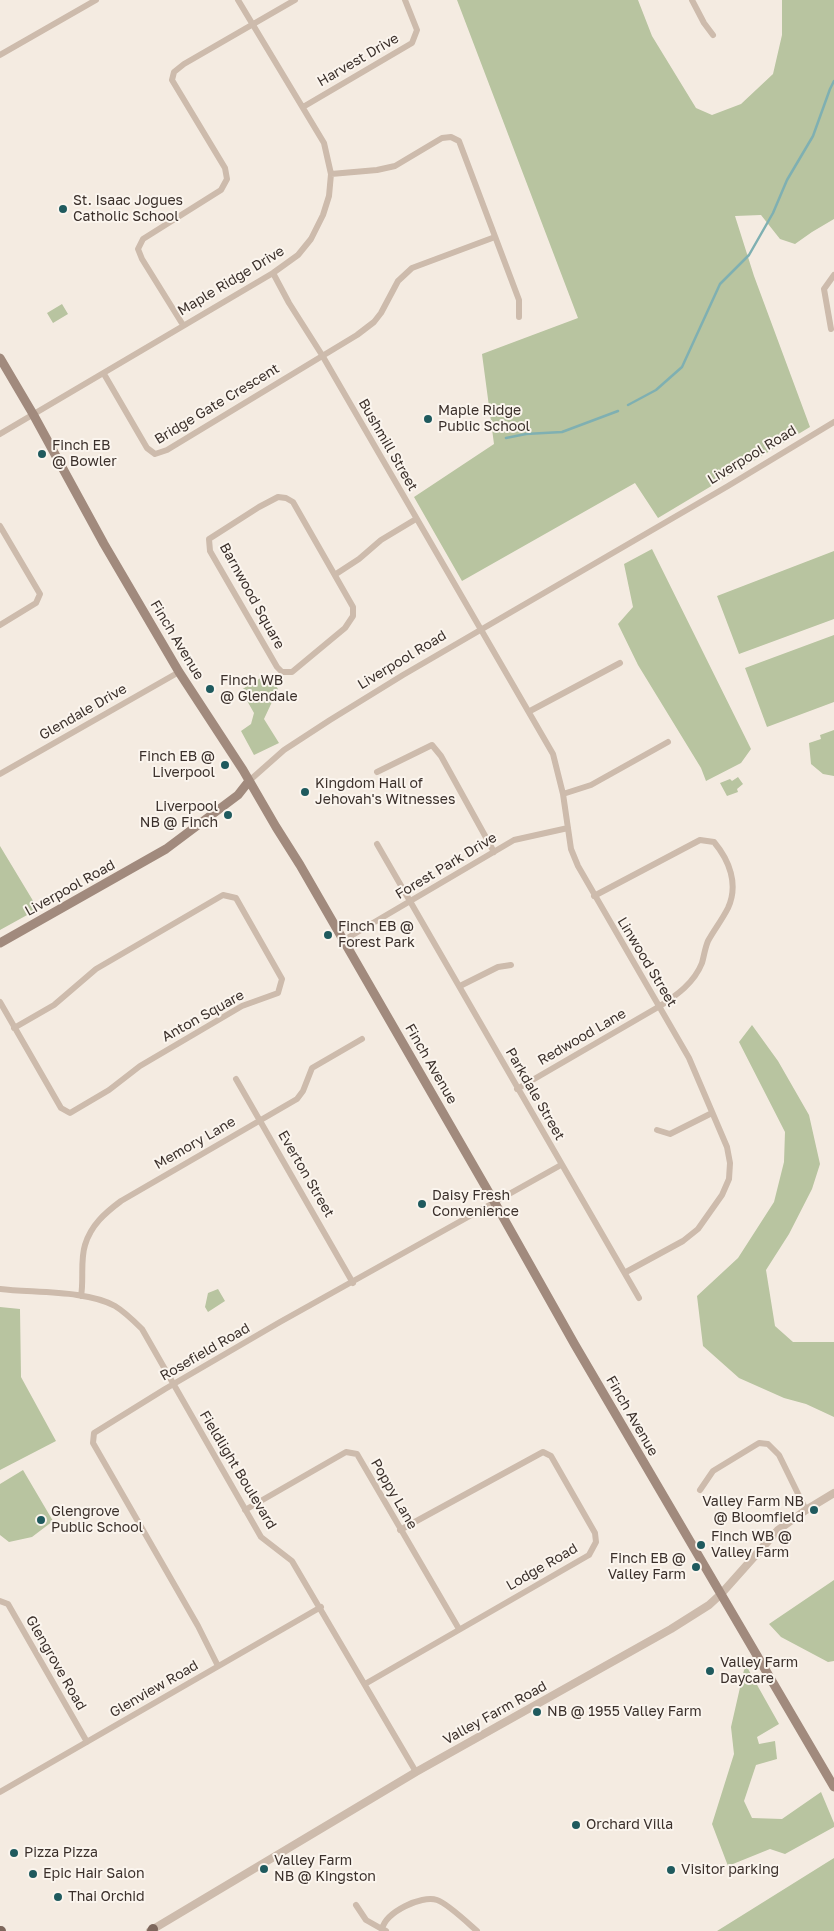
<!DOCTYPE html>
<style>
body{margin:0}
canvas{display:block;background:#f4ebe1}
</style>
<canvas width="834" height="1931"></canvas>
<script>
const context = document.querySelector('canvas').getContext('2d');
context.lineJoin = 'round';
function fillPath(path, color) { context.fillStyle = color; context.fill(path, 'evenodd'); }
function stroke(path, color, width, dash) { context.strokeStyle = color; context.lineWidth = width; context.lineCap = dash ? 'butt' : 'round'; context.setLineDash(dash || []); context.stroke(path); }
function drawText(font, color, halo, rows, align = 'center') {
  context.font = font + ' "Golos Text",sans-serif'; context.lineWidth = 4; context.setLineDash([]); context.textBaseline = 'middle'; context.strokeStyle = halo; context.fillStyle = color; for (const [text, x, y, turn = 0] of rows) {
    context.save(); context.translate(x, y); context.rotate((+turn || 0) * Math.PI / 180); context.textAlign = isNaN(turn) ? turn : align; if (halo) context.strokeText(text, 0, 0); context.fillText(text, 0, 0); context.restore();
  }
}
fillPath(new Path2D(`
 M 457,0 L 638,0 L 652,36 L 696,108 L 712,115 L 741,104 L 773,74 L 782,35 L 782,0 L 834,0 L 834,219 L 812,232 L 795,244 L 780,239 L 761,215 L 735,216 L 754,276 L 810,427 L 658,518 L 635,483 L 462,581 L 414,497 L 494,444 L 482,354 L 578,318 Z
 M 62,304 L 68,314 L 53,323 L 47,313 Z
 M 652,549 L 751,749 L 741,763 L 706,781 L 701,768 L 638,665 L 618,624 L 633,607 L 624,564 Z
 M 834,551 L 834,619 L 739,654 L 717,596 Z
 M 834,635 L 834,702 L 767,727 L 745,668 Z
 M 267,674 L 278,689 L 264,719 L 279,743 L 254,755 L 241,731 L 251,724 L 254,713 L 241,690 Z
 M 834,730 L 834,776 L 823,774 L 811,764 L 809,743 L 821,739 L 820,735 Z
 M 738,777 L 743,784 L 737,789 L 738,792 L 727,796 L 720,783 L 730,779 L 732,781 Z
 M 0,846 L 38,909 L 0,930 Z
 M 752,1025 L 778,1061 L 809,1115 L 820,1164 L 812,1189 L 789,1234 L 766,1270 L 775,1326 L 793,1342 L 834,1342 L 834,1417 L 806,1404 L 784,1398 L 739,1378 L 703,1346 L 697,1296 L 738,1258 L 774,1202 L 784,1162 L 785,1132 L 739,1042 Z
 M 218,1289 L 225,1301 L 208,1312 L 205,1307 L 208,1293 Z
 M 0,1307 L 20,1309 L 21,1377 L 56,1441 L 0,1470 Z
 M 23,1470 L 53,1521 L 32,1537 L 9,1542 L 0,1535 L 0,1484 Z
 M 834,1580 L 834,1661 L 828,1662 L 781,1637 L 769,1624 Z
 M 747,1667 L 779,1724 L 757,1737 L 759,1744 L 775,1741 L 777,1759 L 756,1765 L 744,1801 L 752,1818 L 782,1819 L 821,1792 L 834,1823 L 834,1827 L 785,1854 L 770,1849 L 728,1866 L 712,1824 L 734,1754 L 731,1727 L 744,1670 Z
 M 834,1858 L 834,1931 L 717,1931 Z`), '#b8c4a0');
stroke(new Path2D(`
 M 628,405 L 656,390 L 682,367 L 720,284 L 749,255 L 773,213 L 787,180 L 813,136 L 830,89 L 834,81
 M 506,438 L 526,434 L 562,432 L 618,411`), '#7fb0b2', 2.5);
stroke(new Path2D(`
 M 692,0 L 704,23 L 713,35
 M 0,55 L 96,0
 M 303,107 L 412,43 L 417,30 L 405,0
 M 331,174 L 377,170 L 395,166 L 442,138 L 451,137 L 459,141 L 519,300 L 519,317
 M 273,273 L 289,303 L 322,355 L 553,754 L 563,794 L 571,849 L 578,866 L 689,1058 L 727,1147 L 730,1163 L 729,1179 L 722,1195 L 698,1229 L 683,1241 L 626,1272
 M 183,325 L 142,259 L 138,249 L 143,239 L 221,190 L 227,179 L 225,168 L 172,80 L 174,72 L 184,64 L 295,0
 M 831,329 L 824,289 L 834,275
 M 104,374 L 147,448 L 155,454 L 167,450 L 357,335 L 374,322 L 381,313 L 398,281 L 412,268 L 495,237
 M 0,434 L 273,273 L 298,255 L 311,239 L 323,215 L 329,196 L 331,174 L 324,143 L 238,0
 M 278,497 L 286,498 L 293,502 L 353,607 L 353,616 L 345,628 L 292,672 L 282,672 L 277,667 L 210,551 L 209,539 L 259,507 Z
 M 0,526 L 40,594 L 36,603 L 0,625
 M 336,574 L 359,559 L 381,540 L 416,519
 M 530,711 L 620,663
 M 377,772 L 432,745 L 441,756 L 494,852
 M 0,774 L 179,672
 M 249,781 L 284,750 L 330,720 L 403,675 L 728,486 L 834,422
 M 563,794 L 591,785 L 668,742
 M 377,844 L 639,1298
 M 344,940 L 514,840 L 568,828
 M 460,986 L 498,967 L 511,965
 M 0,1002 L 61,1108 L 70,1113 L 109,1090 L 140,1066 L 242,1006 L 278,993 L 282,979 L 236,898 L 223,895 L 96,969 L 54,1005 L 14,1028
 M 236,1079 L 353,1283
 M 517,1089 L 660,1006 C 677,995 694,983 702,963 C 704,956 705,948 708,941 C 714,930 722,920 728,908 C 739,884 729,860 714,842 L 700,840 L 594,896
 M 657,1130 L 670,1134 L 712,1113
 M 0,1289 C 33,1293 87,1290 115,1306 C 125,1312 134,1321 142,1329 L 261,1537 L 292,1561 L 416,1772
 M 81,1296 C 84,1280 80,1261 85,1245 C 91,1225 105,1213 121,1201 L 297,1099 L 303,1091 L 312,1068 L 362,1039
 M 700,1490 L 713,1471 L 759,1443 L 768,1444 L 779,1455 L 806,1510
 M 245,1510 L 346,1452 L 357,1454 L 459,1629
 M 0,1601 L 8,1604 L 87,1742
 M 218,1666 L 198,1626 L 93,1443 L 94,1433 L 165,1389 L 280,1322 L 561,1165
 M 365,1684 L 589,1555 L 596,1542 L 595,1533 L 551,1456 L 543,1452 L 400,1530
 M 0,1792 L 321,1607
 M 356,1905 L 366,1920 L 382,1929
 M 386,1931 L 382,1929 C 386,1912 421,1895 437,1900 C 447,1903 469,1924 477,1931`), '#cdbbac', 6);
stroke(new Path2D(`
 M 150,1931 L 416,1772 L 671,1629 L 709,1605 L 721,1594 L 778,1530 L 806,1510 L 834,1493`), '#cdbbac', 8);
stroke(new Path2D(`
 M 0,358 L 33,414 L 104,544 L 179,672 L 243,770 L 276,827 L 300,865 L 499,1210 L 575,1345 L 834,1787
 M 0,943 L 166,849 L 238,795 L 249,781`), '#a18a7d', 9);
stroke(new Path2D(`
 M 0,1931 L 1,1931
 M 152,1931 L 153,1929`), '#7d675c', 10);
for (const [x, y, r, color] of [
 [63,209,5,"#1f5a5e"],
 [428,419,5,"#1f5a5e"],
 [42,454,5,"#1f5a5e"],
 [210,689,5,"#1f5a5e"],
 [225,765,5,"#1f5a5e"],
 [305,792,5,"#1f5a5e"],
 [228,815,5,"#1f5a5e"],
 [328,935,5,"#1f5a5e"],
 [422,1204,5,"#1f5a5e"],
 [814,1510,5,"#1f5a5e"],
 [41,1520,5,"#1f5a5e"],
 [701,1545,5,"#1f5a5e"],
 [696,1567,5,"#1f5a5e"],
 [710,1671,5,"#1f5a5e"],
 [537,1712,5,"#1f5a5e"],
 [576,1825,5,"#1f5a5e"],
 [14,1853,5,"#1f5a5e"],
 [264,1869,5,"#1f5a5e"],
 [671,1870,5,"#1f5a5e"],
 [33,1874,5,"#1f5a5e"],
 [58,1897,5,"#1f5a5e"]
]) { const dot = new Path2D(); dot.arc(x, y, r, 0, 2 * Math.PI); context.fillStyle = color; context.fill(dot); stroke(dot, '#fbf5ee', 2); }
drawText('14px', '#3b302b', '#fbf5ee', [
 ["Harvest Drive",358,60,-30],
 ["Maple Ridge Drive",231,281,-31],
 ["Bridge Gate Crescent",217,404,-31],
 ["Bushmill Street",388,445,60],
 ["Liverpool Road",752,455,-31],
 ["Barnwood Square",252,596,61],
 ["Finch Avenue",177,640,59],
 ["Liverpool Road",402,660,-31],
 ["Glendale Drive",83,712,-30],
 ["Forest Park Drive",446,866,-31],
 ["Liverpool Road",70,888,-29],
 ["Linwood Street",647,962,59],
 ["Anton Square",203,1016,-29],
 ["Redwood Lane",582,1037,-30],
 ["Finch Avenue",431,1064,60],
 ["Parkdale Street",535,1094,60],
 ["Memory Lane",195,1143,-30],
 ["Everton Street",306,1174,60],
 ["Rosefield Road",205,1352,-30],
 ["Finch Avenue",632,1416,60],
 ["Fieldlight Boulevard",238,1470,59],
 ["Poppy Lane",394,1494,60],
 ["Lodge Road",542,1567,-30],
 ["Glengrove Road",56,1663,60],
 ["Glenview Road",154,1689,-30],
 ["Valley Farm Road",495,1713,-29]
]);
drawText('14px', '#3b302b', '#fbf5ee', [
 ["St. Isaac Jogues",73,201],
 ["Catholic School",73,217],
 ["Maple Ridge",438,411],
 ["Public School",438,427],
 ["Finch EB",52,446],
 ["@ Bowler",52,462],
 ["Finch WB",220,681],
 ["@ Glendale",220,697],
 ["Finch EB @",215,757,"right"],
 ["Liverpool",215,773,"right"],
 ["Kingdom Hall of",315,784],
 ["Jehovah's Witnesses",315,800],
 ["Liverpool",218,807,"right"],
 ["NB @ Finch",218,823,"right"],
 ["Finch EB @",338,927],
 ["Forest Park",338,943],
 ["Daisy Fresh",432,1196],
 ["Convenience",432,1212],
 ["Valley Farm NB",804,1502,"right"],
 ["@ Bloomfield",804,1518,"right"],
 ["Glengrove",51,1512],
 ["Public School",51,1528],
 ["Finch WB @",711,1537],
 ["Valley Farm",711,1553],
 ["Finch EB @",686,1559,"right"],
 ["Valley Farm",686,1575,"right"],
 ["Valley Farm",720,1663],
 ["Daycare",720,1679],
 ["NB @ 1955 Valley Farm",547,1712],
 ["Orchard Villa",586,1825],
 ["Pizza Pizza",24,1853],
 ["Valley Farm",274,1861],
 ["NB @ Kingston",274,1877],
 ["Visitor parking",681,1870],
 ["Epic Hair Salon",43,1874],
 ["Thai Orchid",68,1897]
], 'left');
</script>
